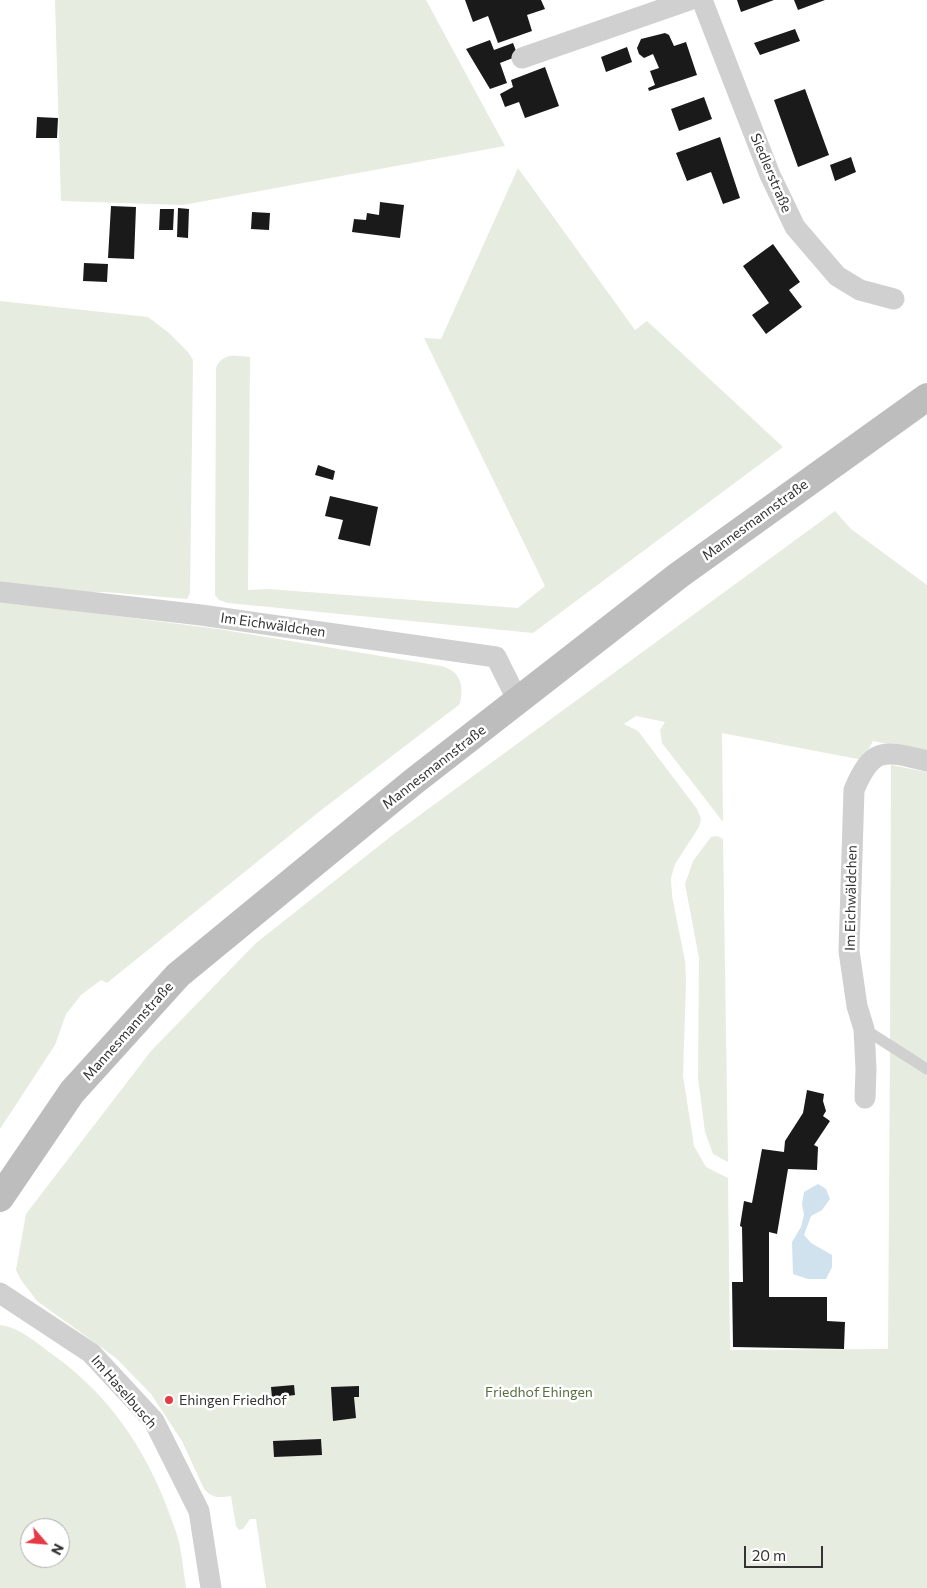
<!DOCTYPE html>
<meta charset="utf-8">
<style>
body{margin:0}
#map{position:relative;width:927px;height:1588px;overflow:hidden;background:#fff;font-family:Commissioner,sans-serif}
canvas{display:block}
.north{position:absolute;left:20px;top:1518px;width:50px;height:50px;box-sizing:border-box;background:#fff;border:1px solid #adadad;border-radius:50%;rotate:117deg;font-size:14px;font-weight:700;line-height:20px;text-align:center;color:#333}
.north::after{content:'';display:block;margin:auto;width:18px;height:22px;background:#e63946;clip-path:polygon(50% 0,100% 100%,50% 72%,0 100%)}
.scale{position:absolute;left:744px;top:1546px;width:79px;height:22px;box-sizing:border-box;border:2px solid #333;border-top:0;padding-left:6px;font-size:15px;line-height:18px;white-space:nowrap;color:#333;-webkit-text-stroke:4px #fff;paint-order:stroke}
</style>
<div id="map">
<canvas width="927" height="1588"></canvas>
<div class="north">N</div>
<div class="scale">20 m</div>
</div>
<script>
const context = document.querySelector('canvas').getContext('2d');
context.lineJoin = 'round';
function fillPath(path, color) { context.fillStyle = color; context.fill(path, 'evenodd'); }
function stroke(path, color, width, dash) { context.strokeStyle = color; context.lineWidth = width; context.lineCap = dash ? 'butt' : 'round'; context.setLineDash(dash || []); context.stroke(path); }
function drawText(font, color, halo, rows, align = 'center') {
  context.font = font + ' Commissioner,sans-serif'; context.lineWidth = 5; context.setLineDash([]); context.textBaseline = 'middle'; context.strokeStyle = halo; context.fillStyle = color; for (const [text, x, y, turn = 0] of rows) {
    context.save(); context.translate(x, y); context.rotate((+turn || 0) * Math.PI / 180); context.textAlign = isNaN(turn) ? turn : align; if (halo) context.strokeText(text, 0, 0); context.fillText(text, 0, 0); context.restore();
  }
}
fillPath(new Path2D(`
 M 55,0 L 426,0 L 505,146 L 183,205 L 61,201 Z
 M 518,168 L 635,330 L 647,321 L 783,447 L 533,633 L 228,603 L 219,600 L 215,595 L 216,368 C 223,352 236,356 250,357 L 248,590 L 268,589 L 518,608 L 545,586 L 424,338 L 441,339 Z
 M 0,301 L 148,317 L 169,333 L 188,352 L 193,360 L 190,593 L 187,599 L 105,592 L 61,594 L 0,585 Z
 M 835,511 L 851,529 L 927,585 L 927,752 L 873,741 L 863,760 L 722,733 L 723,822 L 662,743 L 660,730 L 665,722 L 636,716 L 624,724 L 638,731 L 697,809 L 701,819 L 699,827 L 675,864 L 671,878 L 672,896 L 685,961 L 686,980 L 683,1076 L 694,1146 L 706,1167 L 728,1178 L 730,1350 L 888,1349 L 890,1051 L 927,1075 L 927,1588 L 266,1588 L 256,1519 L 250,1519 L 243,1529 L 239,1530 L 236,1526 L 231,1496 C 219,1498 212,1498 204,1489 L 182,1441 L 151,1394 L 116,1358 L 37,1301 L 21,1280 L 16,1270 L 26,1214 L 151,1051 L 256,943 L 394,834 Z
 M 0,601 L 218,629 L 441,666 C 461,671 464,685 460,704 L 320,811 L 107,983 L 101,980 L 81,995 L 66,1014 L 55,1045 L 0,1129 Z
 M 891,765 L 927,772 L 927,1062 L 890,1041 Z
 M 717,836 L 723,839 L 728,1162 L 713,1154 L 705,1132 L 698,1078 L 699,958 L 685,884 L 693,861 L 711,837 Z
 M 0,1325 C 21,1328 35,1342 52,1354 C 115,1399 152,1459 176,1532 C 182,1549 183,1570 186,1588 L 0,1588 ZM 30,1528 L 60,1528 L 60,1558 L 30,1558 Z`), '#e6ecdf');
fillPath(new Path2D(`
 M 818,1184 L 826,1189 L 830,1199 L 822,1210 L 811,1216 L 804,1235 L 811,1243 L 832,1255 L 832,1267 L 826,1279 L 808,1279 L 793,1274 L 792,1242 L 801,1227 L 804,1215 L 802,1204 L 804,1192 Z`), '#cfe2ee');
fillPath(new Path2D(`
 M 465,0 L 541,0 L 545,9 L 527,15 L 532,31 L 498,43 L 488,16 L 473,22 Z
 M 737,0 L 774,0 L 741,12 Z
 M 794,0 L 825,0 L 798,10 Z
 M 795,29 L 800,41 L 760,55 L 754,43 Z
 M 665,33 L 669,35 L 674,46 L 686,42 L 697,75 L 649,91 L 648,88 L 655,85 L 650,71 L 659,68 L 653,54 L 644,58 L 639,54 L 637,48 L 641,39 Z
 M 490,40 L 494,50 L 513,43 L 518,56 L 500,63 L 507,83 L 490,89 L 466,49 Z
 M 627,47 L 632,62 L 606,72 L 601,57 Z
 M 545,67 L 559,106 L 525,118 L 519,102 L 505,107 L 500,94 L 513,87 L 511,80 Z
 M 805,89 L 829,155 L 798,167 L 774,100 Z
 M 704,97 L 712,119 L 679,131 L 671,109 Z
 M 37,117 L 58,118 L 57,138 L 36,138 Z
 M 720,137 L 740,198 L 723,204 L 711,172 L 687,181 L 676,153 Z
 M 851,157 L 856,172 L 835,181 L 830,165 Z
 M 380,202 L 404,205 L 400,238 L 352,232 L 354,219 L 366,220 L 367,213 L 379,215 Z
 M 111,206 L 136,207 L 134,259 L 108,258 Z
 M 178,208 L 189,209 L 188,238 L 177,237 Z
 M 160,209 L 174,209 L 173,230 L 159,230 Z
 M 252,212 L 270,213 L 269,230 L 251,229 Z
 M 773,244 L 800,282 L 789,290 L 802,307 L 766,334 L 752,315 L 769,303 L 743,266 Z
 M 84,263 L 108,264 L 107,282 L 83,281 Z
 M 318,465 L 335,471 L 333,480 L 315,475 Z
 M 330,496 L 378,507 L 370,546 L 338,539 L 343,520 L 325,516 Z
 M 807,1090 L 824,1094 L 823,1101 L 826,1111 L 823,1116 L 830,1121 L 814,1145 L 818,1147 L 817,1170 L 788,1169 L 777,1234 L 769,1232 L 769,1297 L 827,1297 L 827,1321 L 845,1322 L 844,1349 L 733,1347 L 732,1282 L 743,1282 L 742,1227 L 740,1226 L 744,1201 L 752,1203 L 762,1149 L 784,1152 L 785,1141 L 803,1113 Z
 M 294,1385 L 295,1395 L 272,1398 L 271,1387 Z
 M 359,1386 L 359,1397 L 354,1397 L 356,1418 L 333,1421 L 331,1387 Z
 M 321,1439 L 322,1455 L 274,1457 L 273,1441 Z`), '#1a1a1a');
stroke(new Path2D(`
 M 864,1029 L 927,1069`), '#d0d0d0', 11);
stroke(new Path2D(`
 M 702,0 L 770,175 L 795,227 L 837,276 L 860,290 L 894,299
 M 522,58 L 689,0
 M 0,592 L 201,615 L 496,657 L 518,701
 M 865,1098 L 866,1069 L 864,1029 L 857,1006 L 849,951 L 854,790 C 873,745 885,751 927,761
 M 0,1293 L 91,1353 L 154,1421 L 199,1511 L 211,1588`), '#d0d0d0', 21);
stroke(new Path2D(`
 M 0,1198 L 72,1092 L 178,975 L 413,782 L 679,575 L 927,397`), '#bdbdbd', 28);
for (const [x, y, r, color] of [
 [169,1400,5,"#e63946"]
]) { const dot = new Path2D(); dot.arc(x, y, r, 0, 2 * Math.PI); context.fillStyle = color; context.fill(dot); stroke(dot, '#fff', 2); }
drawText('14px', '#333', '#fff', [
 ["Siedlerstraße",771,173,67],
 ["Mannesmannstraße",755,520,-36],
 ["Im Eichwäldchen",273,625,8],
 ["Mannesmannstraße",434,767,-38],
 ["Im Eichwäldchen",851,898,-89],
 ["Mannesmannstraße",128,1031,-48],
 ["Im Haselbusch",124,1392,49]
]);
drawText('14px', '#56703f', '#fff', [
 ["Friedhof Ehingen",539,1392]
]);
drawText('14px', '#333', '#fff', [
 ["Ehingen Friedhof",179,1400]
], 'left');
</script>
